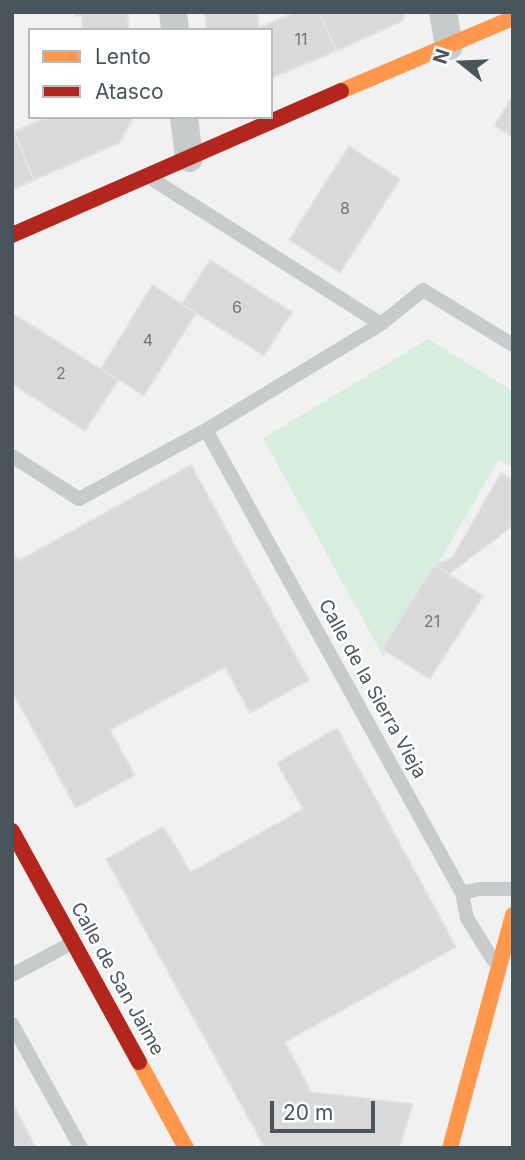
<!DOCTYPE html>
<style>
body{margin:0}
#map{position:relative;width:525px;height:1160px;overflow:hidden;background:#f1f1f1;font-family:Inter,sans-serif}
canvas{display:block}
.frame{position:absolute;inset:0;border:14px solid #49555c;pointer-events:none}
.legend{position:absolute;left:28px;top:28px;width:245px;height:91px;box-sizing:border-box;background:#fff;border:2px solid #b6bbbe;margin:0;padding:9px 12px;list-style:none;font-size:21px;color:#49555c}
.legend li{display:flex;align-items:center;gap:14px;height:35px}
.legend b{width:35px;border:2px solid #b6bbbe}
.north{position:absolute;left:427px;top:28px;width:70px;height:70px;-webkit-text-stroke:5px #fff;paint-order:stroke;rotate:288deg;font-size:19px;font-weight:700;line-height:28px;text-align:center;color:#49555c}
.north::after{content:'';display:block;margin:auto;width:24px;height:32px;background:#49555c;clip-path:polygon(50% 0,100% 100%,50% 72%,0 100%)}
.scale{position:absolute;left:270px;top:1101px;width:105px;height:32px;box-sizing:border-box;border:4px solid #49555c;border-top:0;padding-left:9px;font-size:21px;line-height:24px;white-space:nowrap;color:#49555c;-webkit-text-stroke:5px #fff;paint-order:stroke}
</style>
<div id="map">
<canvas width="525" height="1160"></canvas>
<div class="frame"></div>
<ul class="legend">
<li><b style="height:9px;background:#ff974d"></b>Lento</li>
<li><b style="height:9px;background:#b3261e"></b>Atasco</li>
</ul>
<div class="north">N</div>
<div class="scale">20 m</div>
</div>
<script>
const context = document.querySelector('canvas').getContext('2d');
context.lineJoin = 'round';
function fillPath(path, color) { context.fillStyle = color; context.fill(path, 'evenodd'); }
function stroke(path, color, width, dash) { context.strokeStyle = color; context.lineWidth = width; context.lineCap = dash ? 'butt' : 'round'; context.setLineDash(dash || []); context.stroke(path); }
function drawText(font, color, halo, rows, align = 'center') {
  context.font = font + ' Inter,sans-serif'; context.lineWidth = 5; context.setLineDash([]); context.textBaseline = 'middle'; context.strokeStyle = halo; context.fillStyle = color; for (const [text, x, y, turn = 0] of rows) {
    context.save(); context.translate(x, y); context.rotate((+turn || 0) * Math.PI / 180); context.textAlign = isNaN(turn) ? turn : align; if (halo) context.strokeText(text, 0, 0); context.fillText(text, 0, 0); context.restore();
  }
}
fillPath(new Path2D(`
 M 428,339 L 513,391 L 513,468 L 499,460 L 383,656 L 263,438 Z`), '#d7eede');
const building = new Path2D(`
 M 74,12 L 128,12 L 129,30 L 82,30 L 82,16 L 75,16 Z
 M 205,12 L 257,12 L 259,28 L 295,12 L 319,12 L 336,51 L 271,78 L 271,30 L 207,30 Z
 M 319,12 L 406,12 L 402,21 L 336,51 Z
 M 513,95 L 513,137 L 494,126 Z
 M 47,117 L 134,117 L 119,143 L 34,180 L 14,132 Z
 M 14,132 L 34,180 L 12,190 L 12,133 Z
 M 349,146 L 400,179 L 340,273 L 289,240 Z
 M 210,260 L 292,312 L 264,356 L 182,304 Z
 M 152,285 L 196,313 L 144,396 L 101,369 Z
 M 12,313 L 118,380 L 85,431 L 12,384 Z
 M 191,465 L 309,680 L 250,713 L 225,667 L 110,730 L 135,775 L 76,808 L 12,691 L 12,550 L 18,561 Z
 M 501,473 L 513,480 L 513,526 L 449,574 L 434,565 L 452,558 Z
 M 434,565 L 483,596 L 430,679 L 382,649 Z
 M 337,728 L 456,947 L 285,1042 L 311,1092 L 413,1104 L 399,1148 L 265,1148 L 106,859 L 163,827 L 191,872 L 303,809 L 277,763 Z
 M 12,1103 L 36,1148 L 12,1148 Z`);
fillPath(building, '#d9d9da');
stroke(building, '#e2e3e4', 2);
stroke(new Path2D(`
 M 152,179 L 381,324
 M 206,430 L 462,893 L 467,918 L 493,960
 M 12,456 L 79,499 L 206,430 L 381,324 L 423,290 L 513,345
 M 462,893 L 479,889 L 513,889
 M 12,975 L 72,943
 M 12,1024 L 81,1148`), '#c8cbcc', 14);
stroke(new Path2D(`
 M 173,12 L 175,30
 M 443,12 L 449,46
 M 184,117 L 189,158`), '#c8cbcc', 28);
stroke(new Path2D(`
 M 341,91 L 513,18
 M 139,1062 L 186,1148
 M 450,1148 L 513,915`), '#ff974d', 16);
stroke(new Path2D(`
 M 12,235 L 341,91
 M 12,831 L 139,1062`), '#b3261e', 16);
drawText('16px', '#6e777c', null, [
 ["11",301,40],
 ["8",345,209],
 ["6",237,308],
 ["4",148,341],
 ["2",61,374],
 ["21",432,622]
]);
drawText('19px', '#49555c', '#fff', [
 ["Calle de la Sierra Vieja",372,689,61],
 ["Calle de San Jaime",117,979,61]
]);
</script>
